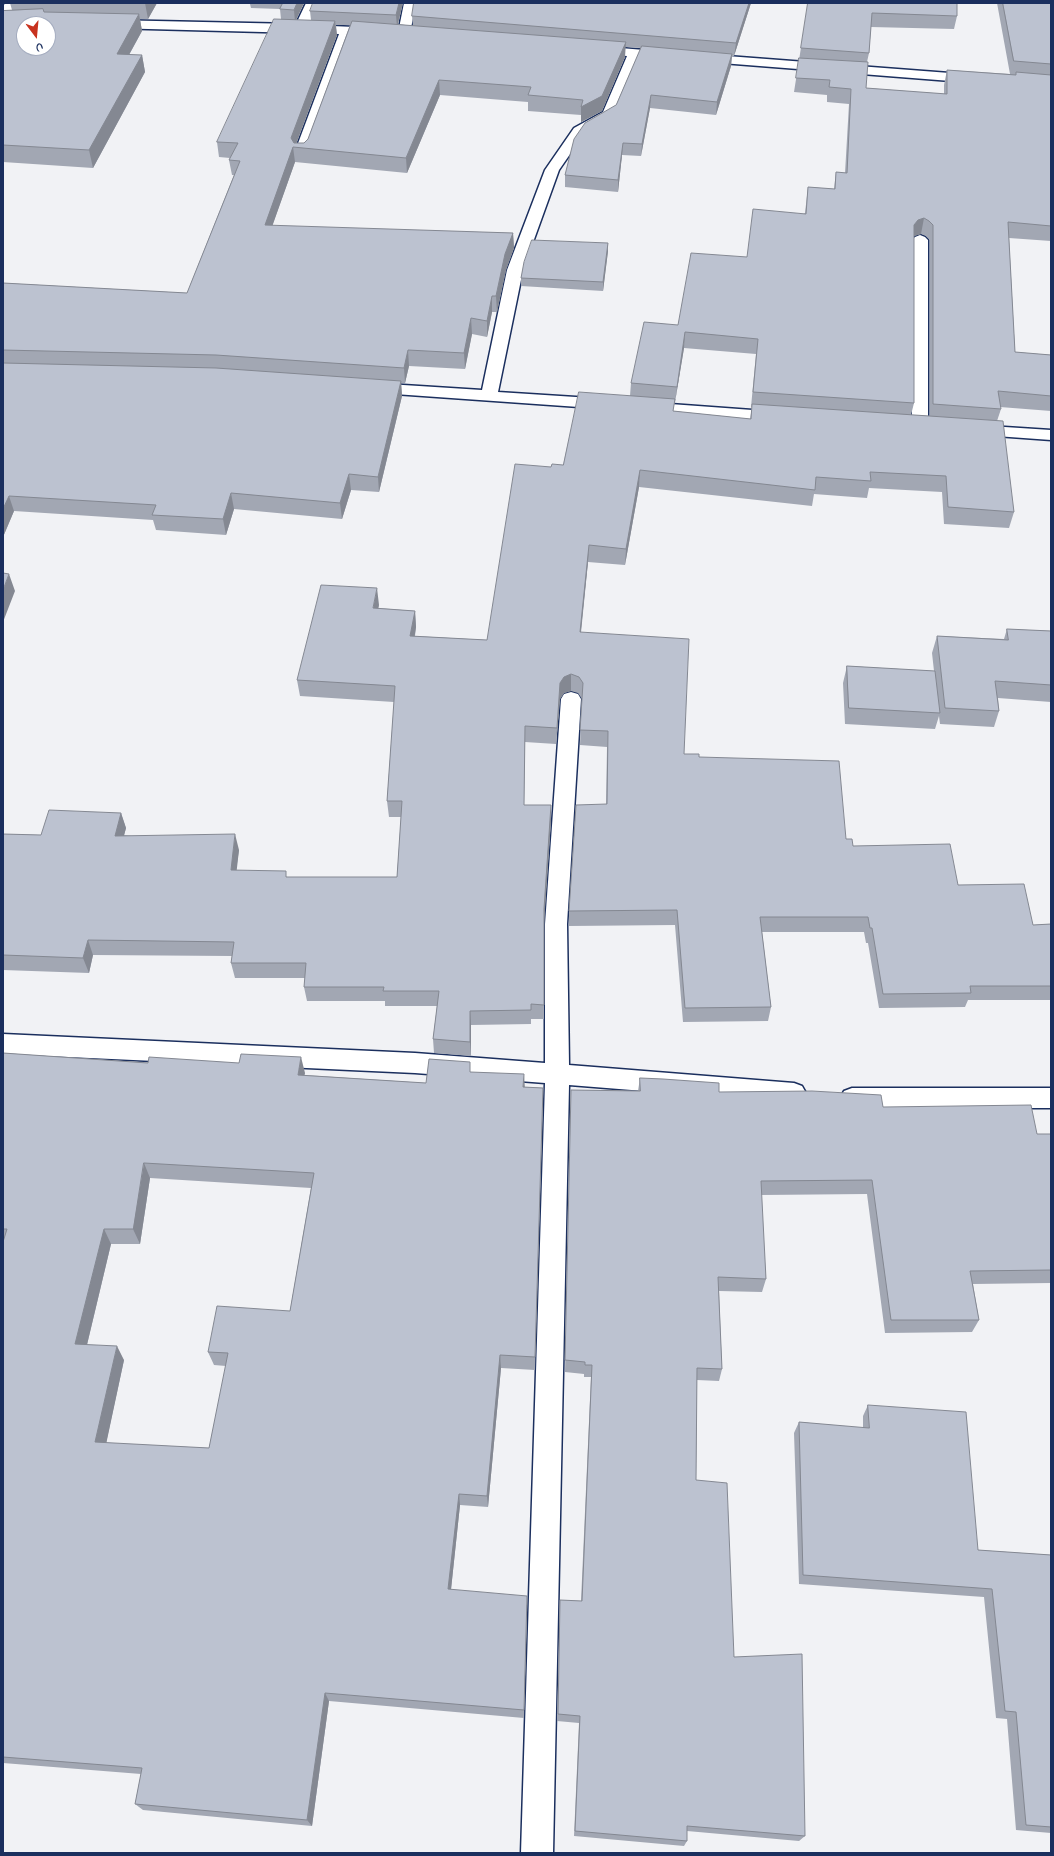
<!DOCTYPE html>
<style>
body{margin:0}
#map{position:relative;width:1054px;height:1856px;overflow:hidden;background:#f1f2f5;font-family:Mynerve,sans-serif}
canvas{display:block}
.frame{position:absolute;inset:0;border:4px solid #1b2f5e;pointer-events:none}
.north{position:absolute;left:16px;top:16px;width:40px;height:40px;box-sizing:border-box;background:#fff;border:1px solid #a4acbf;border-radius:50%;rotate:164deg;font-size:11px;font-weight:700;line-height:16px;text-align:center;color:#1b2f5e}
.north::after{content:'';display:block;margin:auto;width:14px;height:18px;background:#c8321e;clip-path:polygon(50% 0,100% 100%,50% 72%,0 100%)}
</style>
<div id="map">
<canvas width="1054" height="1856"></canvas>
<div class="frame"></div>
<div class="north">U</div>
</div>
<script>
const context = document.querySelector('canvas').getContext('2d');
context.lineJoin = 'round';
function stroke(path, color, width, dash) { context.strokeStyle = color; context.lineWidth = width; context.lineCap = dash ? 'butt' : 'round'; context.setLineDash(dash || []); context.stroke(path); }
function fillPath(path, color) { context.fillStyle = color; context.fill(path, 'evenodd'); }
const street = new Path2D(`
 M 5,3 L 17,3 L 9,22 L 8,25 L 3,26 L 3,7 Z
 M 306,3 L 318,3 L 309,25 L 378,28 L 383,29 L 384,32 L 383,35 L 352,35 L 308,154 L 306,157 L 296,157 L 294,154 L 339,34 L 110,28 L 105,27 L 104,24 L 105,21 L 110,20 L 296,24 Z
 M 404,3 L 416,3 L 410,33 L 409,36 L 399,36 L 398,33 Z
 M 596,46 L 669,52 L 674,53 L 676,56 L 674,59 L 669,60 L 640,58 L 614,117 L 584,134 L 559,170 L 523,270 L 498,392 L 607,399 L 613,400 L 615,404 L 613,408 L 607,409 L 366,392 L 364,388 L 366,384 L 372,383 L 482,390 L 507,270 L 545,170 L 574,128 L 603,112 L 627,56 L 591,53 L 589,50 L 591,47 Z
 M 701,54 L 976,75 L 981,76 L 983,79 L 981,82 L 976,83 L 696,61 L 694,58 L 696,55 Z
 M 920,235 L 925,237 L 928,240 L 928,426 L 926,430 L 920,431 L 914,430 L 912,426 L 912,240 L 915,237 Z
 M 643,402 L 780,412 L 786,413 L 788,417 L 786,421 L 780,422 L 637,411 L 635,407 L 637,403 Z
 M 974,425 L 1051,430 L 1051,440 L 968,434 L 966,430 L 968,426 Z
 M 571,692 L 578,694 L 581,699 L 567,924 L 569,1065 L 794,1083 L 802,1086 L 806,1093 L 802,1100 L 794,1103 L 569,1085 L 553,1853 L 521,1853 L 545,1083 L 415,1073 L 3,1054 L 3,1034 L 415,1053 L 545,1063 L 545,924 L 561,699 L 564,694 Z
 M 852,1088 L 1051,1088 L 1051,1108 L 852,1108 L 844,1105 L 840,1098 L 844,1091 Z`);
stroke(street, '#1b2f5e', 3);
fillPath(street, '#fff');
fillPath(new Path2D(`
 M 10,3 L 157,3 L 148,19 L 140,19 L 142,31 L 129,55 L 142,55 L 145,72 L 93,168 L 3,162 L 3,11 L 12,10 Z
 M 245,3 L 304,3 L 296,20 L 311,20 L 310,11 L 403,3 L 398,24 L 413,26 L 412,16 L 414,3 L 751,3 L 734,56 L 732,56 L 731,66 L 716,115 L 650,108 L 641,156 L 622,155 L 618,192 L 565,187 L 565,175 L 616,105 L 641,48 L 625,47 L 625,57 L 602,111 L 581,122 L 581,115 L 528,111 L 528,102 L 440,95 L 407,173 L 295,162 L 272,226 L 513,233 L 514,248 L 506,270 L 497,312 L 492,312 L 487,337 L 472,334 L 465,369 L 409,366 L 405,383 L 401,383 L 402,396 L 379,492 L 351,490 L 342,519 L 234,509 L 226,535 L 156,530 L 153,520 L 14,511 L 3,537 L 3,283 L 187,293 L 234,175 L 232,175 L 229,160 L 230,158 L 219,157 L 217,142 L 281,19 L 280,9 L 251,8 L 250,4 L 245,4 ZM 336,25 L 350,25 L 308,139 L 304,143 L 296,143 L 337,35 Z
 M 808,3 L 957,16 L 954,29 L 871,27 L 869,53 L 867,62 L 866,88 L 944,94 L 944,85 L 947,70 L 1010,74 L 997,3 L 1051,3 L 1051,241 L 1009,238 L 1015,352 L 1051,355 L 1051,411 L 1000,407 L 1001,409 L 997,421 L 1014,512 L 1009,528 L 944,524 L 942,492 L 869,488 L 867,498 L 814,494 L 812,506 L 639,487 L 625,565 L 588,562 L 581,633 L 684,754 L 699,757 L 846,839 L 853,846 L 958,885 L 1033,925 L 1051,924 L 1051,1000 L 968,1000 L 965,1007 L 879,1008 L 868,943 L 866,943 L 864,932 L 762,932 L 771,1007 L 768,1021 L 683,1022 L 675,925 L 569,926 L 569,911 L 606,804 L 607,747 L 580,745 L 582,699 L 578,693 L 571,691 L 564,693 L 560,699 L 556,744 L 525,742 L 524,805 L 551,821 L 544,921 L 544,1019 L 531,1019 L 531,1024 L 471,1025 L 471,1056 L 434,1053 L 433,1039 L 437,1006 L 385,1006 L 385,1001 L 307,1001 L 304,987 L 305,978 L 235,978 L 231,963 L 232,956 L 93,955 L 89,973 L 3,970 L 3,834 L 41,835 L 121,813 L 126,828 L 124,835 L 239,850 L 236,870 L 288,877 L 397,877 L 401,817 L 389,817 L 387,801 L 394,702 L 300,696 L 297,680 L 379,605 L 378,608 L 415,611 L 416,627 L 415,636 L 487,640 L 551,467 L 563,465 L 630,396 L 631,383 L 678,325 L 747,257 L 805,213 L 808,187 L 834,189 L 836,172 L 845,173 L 849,104 L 827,102 L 827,95 L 794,92 ZM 921,234 L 926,236 L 930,240 L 930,416 L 911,415 L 914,403 L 914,236 ZM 684,348 L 756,354 L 751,407 L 752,407 L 750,419 L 673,411 L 674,402 L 675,402 Z
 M 608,243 L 608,251 L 603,291 L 521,286 L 521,278 Z
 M 1007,629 L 1051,631 L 1051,702 L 998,698 L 999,711 L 994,727 L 940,724 L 939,716 L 935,729 L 845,724 L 843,683 L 847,666 L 934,671 L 932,653 L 937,636 L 1004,639 Z
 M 3,1053 L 305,1073 L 304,1075 L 426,1083 L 470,1072 L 525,1087 L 543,1088 L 535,1370 L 501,1368 L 488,1507 L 460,1505 L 451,1589 L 527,1605 L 524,1718 L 329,1701 L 312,1826 L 143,1810 L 135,1804 L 141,1774 L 3,1763 ZM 150,1178 L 311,1188 L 290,1311 L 208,1352 L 214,1365 L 226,1366 L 209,1448 L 106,1443 L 124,1360 L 87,1345 L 111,1244 L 140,1244 Z
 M 640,1078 L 719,1092 L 883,1107 L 1037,1134 L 1051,1134 L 1051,1283 L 973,1284 L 979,1320 L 972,1332 L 885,1333 L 867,1194 L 761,1195 L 766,1279 L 762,1292 L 719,1291 L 722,1369 L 719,1381 L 697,1380 L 696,1480 L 734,1657 L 805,1836 L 799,1841 L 687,1831 L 687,1841 L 684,1846 L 574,1836 L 579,1723 L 557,1721 L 560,1608 L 560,1600 L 581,1601 L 591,1377 L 584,1377 L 584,1374 L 565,1372 L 571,1090 L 638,1091 Z
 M 868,1405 L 978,1550 L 1051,1555 L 1051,1833 L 1016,1830 L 1007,1719 L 996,1718 L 984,1597 L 799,1584 L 794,1433 L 799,1422 L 863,1428 L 863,1416 Z`), '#a2a7b3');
fillPath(new Path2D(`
 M 145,3 L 157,3 L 148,19 Z
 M 297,3 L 304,3 L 295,22 L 294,10 Z
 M 399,3 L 403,3 L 397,27 L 396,15 Z
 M 749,3 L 751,3 L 734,56 L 736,43 Z
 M 139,14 L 142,31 L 120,71 L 117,54 Z
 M 335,21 L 337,35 L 295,147 L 293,147 L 295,162 L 267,241 L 265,225 L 291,138 Z
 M 626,42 L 625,57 L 602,111 L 581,122 L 581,107 Z
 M 732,54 L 731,66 L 716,115 L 717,102 Z
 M 142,55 L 145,72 L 93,168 L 89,150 Z
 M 439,80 L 440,95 L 407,173 L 406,158 Z
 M 651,95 L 650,108 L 641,156 L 642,144 Z
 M 623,143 L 622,155 L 618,192 L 618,180 Z
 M 924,218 L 921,234 L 914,236 L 910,240 L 914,225 L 918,220 Z
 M 513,233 L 514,248 L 506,270 L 497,312 L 496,296 L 505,254 Z
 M 608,243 L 608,251 L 603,291 L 603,282 Z
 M 492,296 L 492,312 L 487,337 L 487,321 Z
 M 471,318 L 472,334 L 465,369 L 464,353 Z
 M 685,332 L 684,348 L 675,402 L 677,387 Z
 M 408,350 L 409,366 L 405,383 L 404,368 Z
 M 401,381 L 402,396 L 379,492 L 378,477 Z
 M 640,470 L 639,487 L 625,565 L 626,549 Z
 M 349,474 L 351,490 L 342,519 L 340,503 Z
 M 231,493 L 234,509 L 226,535 L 223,519 Z
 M 9,496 L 14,511 L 3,537 L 3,509 Z
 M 589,545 L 588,562 L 579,649 L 580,632 Z
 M 9,574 L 15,591 L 3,622 L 3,590 Z
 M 377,588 L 379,605 L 375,624 L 373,608 Z
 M 415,611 L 416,627 L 412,652 L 410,636 Z
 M 571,674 L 571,691 L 564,693 L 560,699 L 556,744 L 557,728 L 560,683 L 564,677 Z
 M 551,805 L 551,821 L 544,924 L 544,909 Z
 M 121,813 L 126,828 L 120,851 L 115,836 Z
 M 235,834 L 239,850 L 235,885 L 231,870 Z
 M 88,940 L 93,955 L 89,973 L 83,958 Z
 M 470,1011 L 471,1025 L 471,1056 L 470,1042 Z
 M 301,1057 L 305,1073 L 301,1091 L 298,1075 Z
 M 524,1074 L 525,1090 L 523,1087 Z
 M 144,1163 L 150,1178 L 140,1244 L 133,1229 Z
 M 104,1229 L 111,1244 L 84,1357 L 75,1344 Z
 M 117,1346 L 124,1360 L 104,1454 L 95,1442 Z
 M 500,1355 L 501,1368 L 488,1507 L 487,1496 Z
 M 459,1494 L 460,1505 L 450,1599 L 448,1589 Z
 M 325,1693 L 329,1701 L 312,1826 L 307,1820 Z`), '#848892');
const building = new Path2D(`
 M 283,3 L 297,3 L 294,10 L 280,9 Z
 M 313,3 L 399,3 L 396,15 L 310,11 Z
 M 414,3 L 749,3 L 736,43 L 412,16 Z
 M 808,3 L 957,3 L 957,16 L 872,13 L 869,53 L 801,48 Z
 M 1003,3 L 1051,3 L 1051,64 L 1014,61 Z
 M 43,9 L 44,12 L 139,14 L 117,54 L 142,55 L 89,150 L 3,145 L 3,11 ZM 24,24 L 48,24 L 48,48 L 24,48 Z
 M 274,19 L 335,21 L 291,138 L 294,143 L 304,143 L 308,139 L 352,21 L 626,42 L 602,96 L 581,107 L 583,100 L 528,95 L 531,87 L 439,80 L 406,158 L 293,147 L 265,225 L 513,233 L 505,254 L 496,296 L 492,296 L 487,321 L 471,318 L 464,353 L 408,350 L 404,368 L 216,355 L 3,350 L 3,283 L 187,293 L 240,161 L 229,160 L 238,143 L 217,142 Z
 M 642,46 L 732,54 L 717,102 L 651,95 L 642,144 L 623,143 L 618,180 L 565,175 L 574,139 L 585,123 L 616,105 Z
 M 799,58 L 868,62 L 866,88 L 947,94 L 947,70 L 1016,75 L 1016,72 L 1051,75 L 1051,226 L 1008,222 L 1015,352 L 1051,355 L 1051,396 L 998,391 L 1001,409 L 933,404 L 933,225 L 929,221 L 924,218 L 918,220 L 914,225 L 914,403 L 753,392 L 758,339 L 685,332 L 677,387 L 631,383 L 644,322 L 678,325 L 691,253 L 747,257 L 753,209 L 806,214 L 808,187 L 835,189 L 836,172 L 847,173 L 851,89 L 829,87 L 830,80 L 796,78 Z
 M 532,240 L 608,243 L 603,282 L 521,278 L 524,262 Z
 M 3,363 L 216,368 L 401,381 L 378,477 L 349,474 L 340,503 L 231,493 L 223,519 L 152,515 L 156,505 L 9,496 L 3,509 Z
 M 579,392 L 675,399 L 673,411 L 751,419 L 752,404 L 1003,421 L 1014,512 L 948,507 L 946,476 L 870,472 L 871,481 L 816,477 L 815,490 L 640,470 L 626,549 L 589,545 L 580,632 L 689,639 L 684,754 L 699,754 L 699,757 L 839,761 L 846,839 L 852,839 L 853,846 L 950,844 L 958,885 L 1024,884 L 1033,925 L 1051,924 L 1051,986 L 970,986 L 971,993 L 883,994 L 872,928 L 870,928 L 868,917 L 760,917 L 771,1007 L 685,1008 L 677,910 L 569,911 L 576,805 L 607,804 L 608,731 L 580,730 L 583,683 L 579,677 L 571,674 L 564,677 L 560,683 L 557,728 L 525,726 L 524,805 L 551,805 L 544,909 L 544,1005 L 531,1004 L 531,1010 L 470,1011 L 470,1042 L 433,1039 L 439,991 L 383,991 L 384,987 L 304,987 L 306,963 L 231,963 L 234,942 L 88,940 L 83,958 L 3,955 L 3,834 L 41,835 L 49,810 L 121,813 L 115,836 L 235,834 L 231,870 L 286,871 L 286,877 L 397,877 L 402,801 L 387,801 L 395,686 L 297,680 L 321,585 L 377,588 L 373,608 L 415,611 L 410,636 L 487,640 L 515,464 L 551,467 L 552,464 L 563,465 Z
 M 3,573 L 9,574 L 3,590 Z
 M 1007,629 L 1051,631 L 1051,685 L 995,681 L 999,711 L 945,708 L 937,636 L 1008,640 Z
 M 847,666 L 935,671 L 940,713 L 849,708 Z
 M 3,1053 L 148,1063 L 149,1057 L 239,1063 L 241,1054 L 301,1057 L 298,1075 L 426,1083 L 429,1059 L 470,1062 L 470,1072 L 524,1074 L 523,1087 L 543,1088 L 535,1357 L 500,1355 L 487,1496 L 459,1494 L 448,1589 L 527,1596 L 524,1710 L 325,1693 L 307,1820 L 135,1804 L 142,1768 L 3,1757 L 3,1242 L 7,1229 L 3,1229 ZM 144,1163 L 314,1173 L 290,1311 L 217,1306 L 208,1352 L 228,1353 L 209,1448 L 95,1442 L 117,1346 L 75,1344 L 104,1229 L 133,1229 Z
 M 640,1078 L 663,1079 L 719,1083 L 719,1092 L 812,1091 L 881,1095 L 883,1107 L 1031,1105 L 1037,1134 L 1051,1134 L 1051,1270 L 970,1271 L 979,1320 L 891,1320 L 872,1180 L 761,1181 L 766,1279 L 718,1277 L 722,1369 L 697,1368 L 696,1480 L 727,1483 L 734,1657 L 802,1654 L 805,1836 L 687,1826 L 687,1841 L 575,1831 L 580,1716 L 558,1714 L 560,1600 L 582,1601 L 592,1365 L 585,1365 L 585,1362 L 565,1360 L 571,1090 L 640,1091 Z
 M 868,1405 L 966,1412 L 978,1550 L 1051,1555 L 1051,1827 L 1026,1825 L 1016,1712 L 1005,1711 L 992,1589 L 803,1575 L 799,1422 L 869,1428 Z`);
fillPath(building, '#bcc2d0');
stroke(building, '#848892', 1);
</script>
